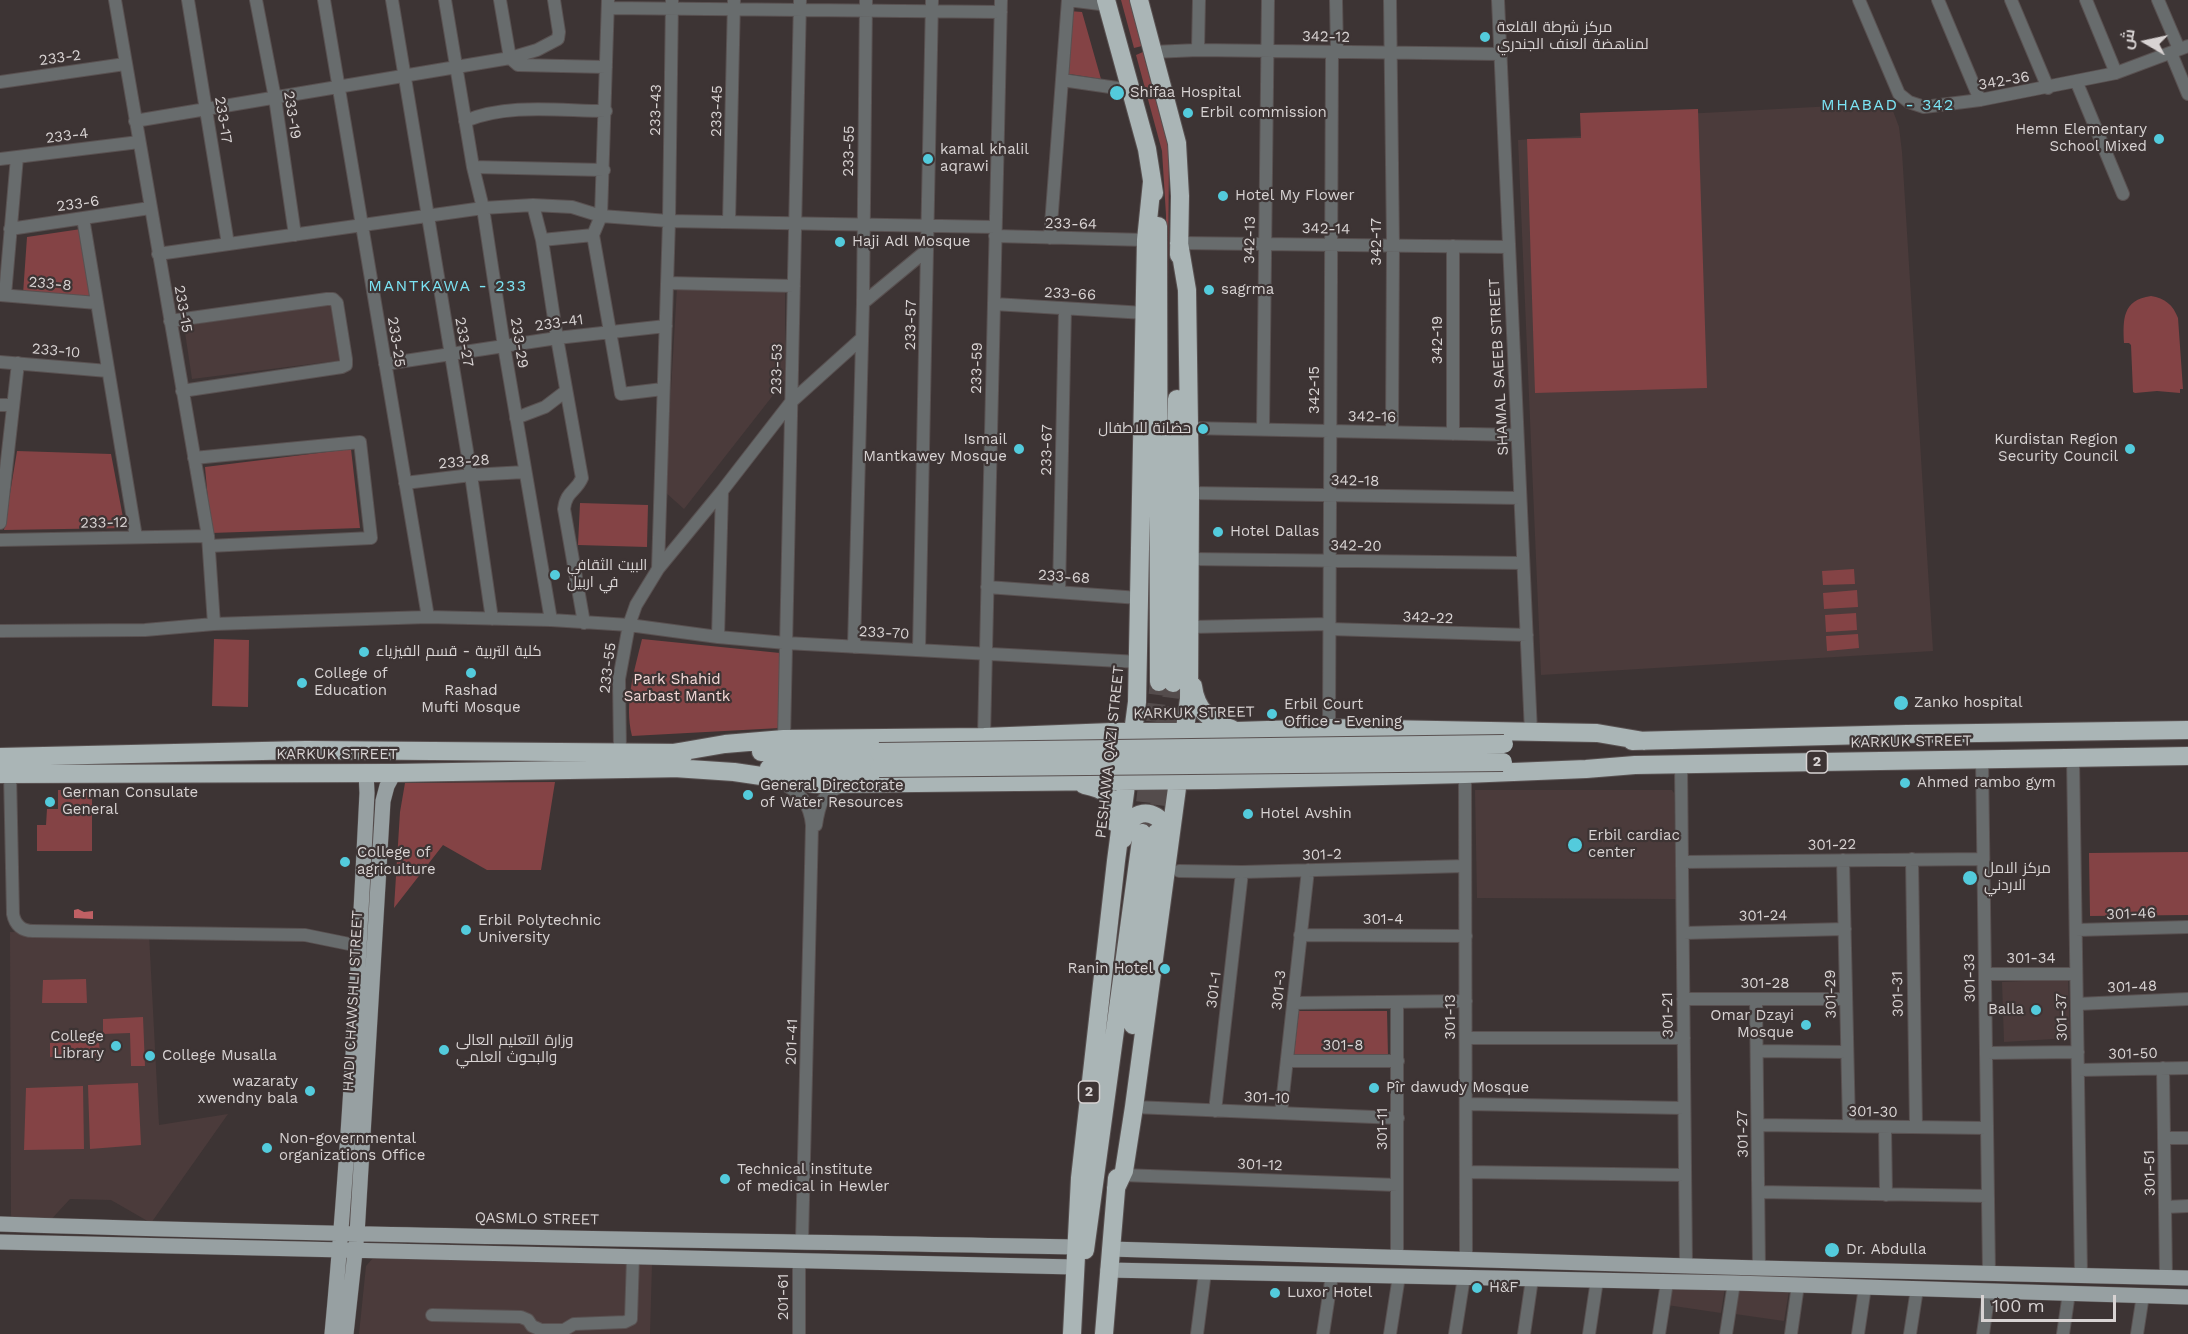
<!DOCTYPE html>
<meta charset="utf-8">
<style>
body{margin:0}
#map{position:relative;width:2188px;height:1334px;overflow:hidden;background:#3d3434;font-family:"Work Sans",Cairo,sans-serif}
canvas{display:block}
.north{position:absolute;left:2116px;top:12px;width:60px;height:60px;-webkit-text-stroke:4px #3d3434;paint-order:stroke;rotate:279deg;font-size:16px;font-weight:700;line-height:24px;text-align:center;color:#d8d3d3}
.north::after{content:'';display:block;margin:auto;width:21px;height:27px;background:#d8d3d3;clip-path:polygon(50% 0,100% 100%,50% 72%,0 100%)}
.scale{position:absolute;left:1981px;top:1295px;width:135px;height:27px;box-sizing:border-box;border:3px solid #d8d3d3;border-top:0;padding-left:8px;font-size:18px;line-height:21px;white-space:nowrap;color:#d8d3d3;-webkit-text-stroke:4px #3d3434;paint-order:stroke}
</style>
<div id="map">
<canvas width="2188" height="1334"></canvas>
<div class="north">ش</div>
<div class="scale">100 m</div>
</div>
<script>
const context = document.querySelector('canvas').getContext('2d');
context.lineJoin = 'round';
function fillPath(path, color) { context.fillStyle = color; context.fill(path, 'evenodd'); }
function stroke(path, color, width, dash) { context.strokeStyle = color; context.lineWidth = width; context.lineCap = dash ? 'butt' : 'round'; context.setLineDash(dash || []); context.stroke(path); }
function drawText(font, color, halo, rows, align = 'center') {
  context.font = font + ' "Work Sans",Cairo,sans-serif'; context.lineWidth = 4.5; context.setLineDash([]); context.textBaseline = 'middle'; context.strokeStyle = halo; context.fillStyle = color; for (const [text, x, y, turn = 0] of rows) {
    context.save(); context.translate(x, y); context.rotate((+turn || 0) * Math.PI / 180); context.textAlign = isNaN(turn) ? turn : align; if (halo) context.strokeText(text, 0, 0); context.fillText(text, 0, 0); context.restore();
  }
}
fillPath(new Path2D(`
 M 1890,103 L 1899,127 L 1902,152 L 1933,651 L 1541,675 L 1518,140 L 1581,136 L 1583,116 L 1703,113 Z
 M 677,287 L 785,290 L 785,380 L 684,509 L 665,492 Z
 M 332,304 L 343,360 L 192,379 L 184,326 Z
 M 1475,790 L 1672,790 L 1674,793 L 1676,899 L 1477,898 Z
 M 10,932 L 149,934 L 159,1125 L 228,1114 L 151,1223 L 111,1200 L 70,1199 L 46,1225 L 12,1224 L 11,1214 Z
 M 2068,979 L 2070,1038 L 2004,1042 L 2002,982 Z
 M 373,1258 L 652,1265 L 650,1334 L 359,1334 L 366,1266 Z
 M 1670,1282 L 1725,1287 L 1721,1313 L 1667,1305 Z
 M 1738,1289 L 1789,1291 L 1784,1321 L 1735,1314 Z`), '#4b3b3b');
fillPath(new Path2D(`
 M 1121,0 L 1130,0 L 1142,46 L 1134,48 Z
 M 1069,11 L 1082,12 L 1101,79 L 1063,73 Z
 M 1143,52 L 1169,150 L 1168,290 L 1166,290 L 1166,215 L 1162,151 L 1136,55 Z
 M 1698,109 L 1707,388 L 1535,393 L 1527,139 L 1581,138 L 1580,113 Z
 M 81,229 L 92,300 L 23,294 L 27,237 Z
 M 2151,296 C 2165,298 2173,305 2178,318 L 2183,389 L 2180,389 L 2180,393 L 2157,391 L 2135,393 L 2133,392 L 2131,345 L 2129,343 L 2124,343 C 2123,320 2122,300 2151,296 Z
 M 351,449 L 360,528 L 211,533 L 205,467 Z
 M 17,451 L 111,454 L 125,528 L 4,530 Z
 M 580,503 L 648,505 L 647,547 L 578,545 Z
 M 1854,569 L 1855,584 L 1823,585 L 1822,571 Z
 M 1857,590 L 1858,607 L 1824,609 L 1823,593 Z
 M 1856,613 L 1857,630 L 1826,632 L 1825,615 Z
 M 1858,634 L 1859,648 L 1827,651 L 1826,636 Z
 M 214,639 L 249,640 L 248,707 L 212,706 Z
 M 642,639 L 780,653 L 780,728 L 632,736 C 624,703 634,672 642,639 Z
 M 555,782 L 541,870 L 487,870 L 443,845 L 394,908 L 400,812 L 405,783 Z
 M 58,790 L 92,790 L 92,851 L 37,851 L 37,825 L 46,825 L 47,809 L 58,809 Z
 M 2188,852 L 2188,915 L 2090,916 L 2089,853 Z
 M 86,979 L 87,1003 L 42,1003 L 43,980 Z
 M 1299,1011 L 1387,1011 L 1388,1056 L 1294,1055 Z
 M 143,1017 L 145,1066 L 131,1066 L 130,1033 L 103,1034 L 103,1019 Z
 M 99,1041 L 100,1055 L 50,1057 L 50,1043 Z
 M 138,1083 L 141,1145 L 90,1149 L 88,1085 Z
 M 83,1086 L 84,1149 L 24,1150 L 26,1088 Z`), '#844345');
fillPath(new Path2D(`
 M 78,909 L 84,912 L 93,911 L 93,919 L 74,918 L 74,910 Z`), '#bf6064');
stroke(new Path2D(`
 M 1142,829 L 1159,682
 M 1156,832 L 1173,683`), '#544c4c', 18, [18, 9]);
const minor = new Path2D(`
 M 115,0 L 208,536 L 214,624
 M 188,0 L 228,244
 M 256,0 L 275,98 L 295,235
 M 324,0 L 428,617
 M 392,0 L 471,475 L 492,619
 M 445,0 L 473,167 L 483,208 L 504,346 L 551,620
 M 500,0 L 510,58
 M 608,0 L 601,216 L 593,235 L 621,394 L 663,389
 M 1068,0 L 1108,5
 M 1336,0 L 1337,52
 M 1390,0 L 1393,245 L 1392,432
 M 1498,0 L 1531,732
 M 1859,0 L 1899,94 L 1909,102 L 1924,107 L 1980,100 L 2116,73 L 2188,46
 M 1938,0 L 1980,100
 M 2011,0 L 2048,88
 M 2086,0 L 2116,73
 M 2158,0 L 2179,49
 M 608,8 L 1001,12
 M 1198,50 L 1199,0
 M 1153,52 L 1198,50 L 1500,54
 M 2171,53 L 2188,94
 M 510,58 L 518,65 L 606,67
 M 1062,80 L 1131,90
 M 0,82 L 125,64
 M 2077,83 L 2123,194
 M 135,121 L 510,58 L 537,50 L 558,39 L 559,32 L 554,0
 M 465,121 C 509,103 560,111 606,111
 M 0,159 L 139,142
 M 473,167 L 604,170
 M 533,205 L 542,240 L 557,338 L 582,478 C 576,492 566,491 564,509 L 584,623
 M 83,218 L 136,537
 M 729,222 L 734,0
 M 10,229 L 150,208
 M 995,236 L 1146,240
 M 1050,238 L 1068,0
 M 542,240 L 593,235
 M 1179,243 L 1509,247
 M 1453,246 L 1453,434
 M 158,254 L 483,208 L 533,205 L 572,207 L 601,216 L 669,221 L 995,227
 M 667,283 L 794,286
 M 0,295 L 97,303
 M 5,295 L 17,157
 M 863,303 L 927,250
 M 994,304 L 1145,313
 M 170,321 L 327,299 L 333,299 L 337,303 L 346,359 L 346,365 L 342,367 L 182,391
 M 0,362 L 108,371
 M 385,364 L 557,338 L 666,326
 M 0,405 L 12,405
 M 516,418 L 545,407 L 566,391
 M 1189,428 L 1517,435
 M 1263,429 L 1268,0
 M 194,458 L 360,442 L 371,538 L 209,546
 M 405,483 L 471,475 L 525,472
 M 1190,493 L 1520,498
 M 0,523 L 18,363
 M 0,540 L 208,536
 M 1189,559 L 1523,563
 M 658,569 L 669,221 L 672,0
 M 987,587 L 1139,598
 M 1059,592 L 1065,309
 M 1190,627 L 1329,624
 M 1329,629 L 1527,635
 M 0,631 L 145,630 L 214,624 L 428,617 L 551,620 L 629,625 L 718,637 L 786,643 L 1139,662
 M 718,637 L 722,491
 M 854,647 L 863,303 L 866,0
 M 919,650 L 932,0
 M 1329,728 L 1332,52
 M 984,737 L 1001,0
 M 784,739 L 800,0
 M 620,751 L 619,679 L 629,625 L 636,605 L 658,569 L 722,491 L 791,402 L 861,339
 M 2073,758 L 2081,1275
 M 1982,759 L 1989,1273
 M 1681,764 L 1686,1266
 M 10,774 L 13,914 C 15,925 22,931 33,931 L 305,935 L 359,946
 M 1465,774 L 1466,1259
 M 781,783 C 800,791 810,804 812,825 L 802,1241
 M 816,825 C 819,805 822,793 842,786
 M 1912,859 L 1916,1127
 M 1843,860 L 1849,1126
 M 1682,862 L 1983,859
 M 1179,871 L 1242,872 L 1465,866
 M 2076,930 L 2188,927
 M 1683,933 L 1845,929
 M 1300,935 L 1466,936
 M 1985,974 L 2076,974
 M 1683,999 L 1846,999
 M 1756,999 L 1759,1268
 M 1293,1003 L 1466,1001
 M 2077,1004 L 2188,999
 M 1466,1038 L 1684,1038
 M 1757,1051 L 1847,1052
 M 1986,1053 L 2078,1052
 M 1288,1061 L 1398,1061
 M 2163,1068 L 2166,1277
 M 2078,1070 L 2188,1068
 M 1466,1104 L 1684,1108
 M 1134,1107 L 1398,1118
 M 1215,1111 L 1242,872
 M 1281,1113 L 1308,870
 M 1758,1125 L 1987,1128
 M 1885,1127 L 1886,1195
 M 2164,1138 L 2188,1138
 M 1466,1172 L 1685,1175
 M 1122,1175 L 1397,1185
 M 1759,1192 L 1988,1196
 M 2165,1207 L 2188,1206
 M 1397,1257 L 1397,1002
 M 432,1315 L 521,1317 L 528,1320 L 532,1326 L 541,1330 L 564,1330 L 574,1324 L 625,1322 L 631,1319 L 633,1257
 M 799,1334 L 799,1261
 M 1197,1334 L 1205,1272
 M 1323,1334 L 1332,1275
 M 1390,1334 L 1399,1276
 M 1455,1334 L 1464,1277
 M 1524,1334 L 1532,1279
 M 1589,1334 L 1597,1280
 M 1659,1334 L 1667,1282
 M 1726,1334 L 1734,1283
 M 1791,1334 L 1798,1285
 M 1858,1334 L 1865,1287
 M 1910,1334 L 1917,1289
 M 1983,1334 L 1989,1291
 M 2063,1334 L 2069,1293
 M 2137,1334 L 2143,1295`);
const major = new Path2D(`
 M 0,1224 C 358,1236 716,1240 1075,1247
 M 0,1242 L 1074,1267
 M 1110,1249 L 1759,1268 L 2188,1278
 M 1108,1270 L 1734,1283 L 2188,1297
 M 332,1334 C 349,1154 358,973 367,793 L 366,772
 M 346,1334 L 357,1234 L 383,801 L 387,786 L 394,773`);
const highway = new Path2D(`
 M 1106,0 L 1147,149 L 1154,193
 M 1139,0 L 1177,143 L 1180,196 L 1179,255
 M 1158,226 L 1159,682
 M 1173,683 L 1177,399
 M 1193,686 C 1196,710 1210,722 1232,729
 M 1632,741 L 1907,734 L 2188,730
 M 761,752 L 879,752
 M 673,753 L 725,744 L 784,739 L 984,737 L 1112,732 L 1206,732 L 1329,728 L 1597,733 L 1644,741
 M 0,757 L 306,750 L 685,753
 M 674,768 L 734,772 L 816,784 L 1216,780 L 1465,774 L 1586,769 L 1635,765 L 2188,756
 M 769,768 L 879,768
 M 0,774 L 394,773 L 685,768
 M 1084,785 C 1110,790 1114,798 1115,823
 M 1123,839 C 1124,833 1126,826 1130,821 C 1146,803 1170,820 1168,841
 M 1133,1025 L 1156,833
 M 1116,1188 L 1124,1171 L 1134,1107 L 1189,699 L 1190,493 L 1187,290 L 1179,243
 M 1085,1250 L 1142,833
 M 1072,1334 L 1080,1178 L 1116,861 L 1137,702 L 1146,240 L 1152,182
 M 1104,1334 L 1117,1178`);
stroke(minor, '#595151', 14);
stroke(major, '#595151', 16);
stroke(highway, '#595151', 20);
stroke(minor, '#686c6d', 12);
stroke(major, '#97a0a2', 15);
stroke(highway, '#aab5b6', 18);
const highwayBridge = new Path2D(`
 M 879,752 L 1504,744
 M 879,768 L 1503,762`);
stroke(highwayBridge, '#595151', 20, []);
stroke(highwayBridge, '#aab5b6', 18);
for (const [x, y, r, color] of [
 [1485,37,6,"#53cbdc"],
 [1117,93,8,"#53cbdc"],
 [1188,113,6,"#53cbdc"],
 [2159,139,6,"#53cbdc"],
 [928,159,6,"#53cbdc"],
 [1223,196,6,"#53cbdc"],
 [840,242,6,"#53cbdc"],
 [1209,290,6,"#53cbdc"],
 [1203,429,6,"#53cbdc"],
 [1019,449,6,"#53cbdc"],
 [2130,449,6,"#53cbdc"],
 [1218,532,6,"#53cbdc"],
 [555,575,6,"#53cbdc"],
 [364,652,6,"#53cbdc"],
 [471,673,6,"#53cbdc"],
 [302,683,6,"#53cbdc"],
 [1901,703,8,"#53cbdc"],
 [1272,714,6,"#53cbdc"],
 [1905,783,6,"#53cbdc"],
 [748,795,6,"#53cbdc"],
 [50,802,6,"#53cbdc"],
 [1248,814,6,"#53cbdc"],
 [1575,845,8,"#53cbdc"],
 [345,862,6,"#53cbdc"],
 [1970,878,8,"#53cbdc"],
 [466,930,6,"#53cbdc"],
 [1165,969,6,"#53cbdc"],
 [2036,1010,6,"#53cbdc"],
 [1806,1025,6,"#53cbdc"],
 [116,1046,6,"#53cbdc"],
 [444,1050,6,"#53cbdc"],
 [150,1056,6,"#53cbdc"],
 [1374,1088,6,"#53cbdc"],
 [310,1091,6,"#53cbdc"],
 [267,1148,6,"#53cbdc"],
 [725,1179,6,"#53cbdc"],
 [1832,1250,8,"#53cbdc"],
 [1477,1288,6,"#53cbdc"],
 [1275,1293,6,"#53cbdc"]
]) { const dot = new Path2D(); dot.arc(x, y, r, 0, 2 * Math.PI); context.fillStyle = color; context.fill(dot); stroke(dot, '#3d3434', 2); }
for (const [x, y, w] of [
 [1817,762,21],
 [1089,1092,21]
]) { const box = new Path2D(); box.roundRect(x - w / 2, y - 11, w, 22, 4.5); context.fillStyle = '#3d3434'; context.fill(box); stroke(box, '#d8d3d3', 1.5); }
drawText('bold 14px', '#d8d3d3', null, [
 ["2",1817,762],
 ["2",1089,1092]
]);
drawText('15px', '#d8d3d3', '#3d3434', [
 ["مركز شرطة القلعة",1497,28],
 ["لمناهضة العنف الجندري",1497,45],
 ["Shifaa Hospital",1130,93],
 ["Erbil commission",1200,113],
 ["Hemn Elementary",2147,130,"right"],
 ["School Mixed",2147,147,"right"],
 ["kamal khalil",940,150],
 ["aqrawi",940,167],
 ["Hotel My Flower",1235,196],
 ["Haji Adl Mosque",852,242],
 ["sagrma",1221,290],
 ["حضانة للاطفال",1191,429,"right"],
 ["Ismail",1007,440,"right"],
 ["Mantkawey Mosque",1007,457,"right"],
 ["Kurdistan Region",2118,440,"right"],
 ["Security Council",2118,457,"right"],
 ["Hotel Dallas",1230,532],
 ["البيت الثقافي",567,566],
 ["في اربيل",567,583],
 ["كلية التربية - قسم الفيزياء",376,652],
 ["College of",314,674],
 ["Education",314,691],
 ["Rashad",471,691,"center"],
 ["Mufti Mosque",471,708,"center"],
 ["Zanko hospital",1914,703],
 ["Erbil Court",1284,705],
 ["Office - Evening",1284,722],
 ["Ahmed rambo gym",1917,783],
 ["General Directorate",760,786],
 ["of Water Resources",760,803],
 ["German Consulate",62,793],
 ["General",62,810],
 ["Hotel Avshin",1260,814],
 ["Erbil cardiac",1588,836],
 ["center",1588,853],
 ["College of",357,853],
 ["agriculture",357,870],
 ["مركز الامل",1984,869],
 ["الاردني",1984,886],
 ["Erbil Polytechnic",478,921],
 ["University",478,938],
 ["Ranin Hotel",1153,969,"right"],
 ["Balla",2024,1010,"right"],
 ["Omar Dzayi",1794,1016,"right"],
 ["Mosque",1794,1033,"right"],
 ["College",104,1037,"right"],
 ["Library",104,1054,"right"],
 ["وزارة التعليم العالى",456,1041],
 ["والبحوث العلمي",456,1058],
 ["College Musalla",162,1056],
 ["wazaraty",298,1082,"right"],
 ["xwendny bala",298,1099,"right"],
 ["Pîr dawudy Mosque",1386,1088],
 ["Non-governmental",279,1139],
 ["organizations Office",279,1156],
 ["Technical institute",737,1170],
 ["of medical in Hewler",737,1187],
 ["Dr. Abdulla",1846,1250],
 ["H&F",1489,1288],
 ["Luxor Hotel",1287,1293]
], 'left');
drawText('15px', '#d8d3d3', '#3d3434', [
 ["342-12",1326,37,1],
 ["233-2",60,58,-8],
 ["342-36",2004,81,-10],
 ["233-43",656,110,-89],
 ["233-45",717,111,-89],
 ["233-19",292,115,81],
 ["233-17",223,120,81],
 ["233-4",67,136,-7],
 ["233-55",849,151,-89],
 ["233-6",78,204,-8],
 ["233-64",1071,224,1],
 ["342-14",1326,229,1],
 ["342-13",1250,240,-89],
 ["342-17",1377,242,-90],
 ["233-8",50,284,5],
 ["233-66",1070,294,3],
 ["233-15",183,309,80],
 ["233-41",559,323,-8],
 ["233-57",911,325,-89],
 ["342-19",1438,340,-90],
 ["233-25",396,342,81],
 ["233-27",464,342,80],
 ["233-29",519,343,81],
 ["233-10",56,351,5],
 ["SHAMAL SAEEB STREET",1499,367,-93],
 ["233-59",977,368,-89],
 ["233-53",777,369,-89],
 ["342-15",1315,390,-90],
 ["342-16",1372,417,1],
 ["233-67",1047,450,-89],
 ["233-28",464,462,-5],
 ["342-18",1355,481,1],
 ["233-12",104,523,-1],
 ["342-20",1356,546,1],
 ["233-68",1064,577,4],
 ["342-22",1428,618,2],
 ["233-70",884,633,3],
 ["233-55",608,668,-83],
 ["KARKUK STREET",1194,713,-1],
 ["KARKUK STREET",1911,742,-1],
 ["PESHAWA QAZI STREET",1110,752,-84],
 ["KARKUK STREET",337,755],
 ["301-22",1832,845,-1],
 ["301-2",1322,855,-2],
 ["301-46",2131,914,-2],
 ["301-24",1763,916,-1],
 ["301-4",1383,920],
 ["301-34",2031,959],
 ["301-33",1970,978,-91],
 ["301-28",1765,984],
 ["301-48",2132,987,-2],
 ["301-1",1214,990,-83],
 ["301-3",1279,990,-84],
 ["301-29",1831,994,-91],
 ["301-31",1898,994,-91],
 ["HADI CHAWSHLI STREET",353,1001,-87],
 ["301-21",1668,1015,-91],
 ["301-13",1451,1017,-90],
 ["301-37",2062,1017,-91],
 ["201-41",792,1042,-88],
 ["301-8",1343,1046],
 ["301-50",2133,1054,-1],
 ["301-10",1267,1098,2],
 ["301-30",1873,1112,1],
 ["301-11",1383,1129,-90],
 ["301-27",1743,1134,-91],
 ["301-12",1260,1165,2],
 ["301-51",2150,1173,-91],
 ["QASMLO STREET",537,1219,1],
 ["201-61",784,1297,-90]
]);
drawText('15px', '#f4d9d8', '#3d3434', [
 ["Park Shahid",677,680],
 ["Sarbast Mantk",677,697]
]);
context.letterSpacing = '1.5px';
drawText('16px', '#7be4f4', '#3d3434', [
 ["MHABAD - 342",1888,105],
 ["MANTKAWA - 233",448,286]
]);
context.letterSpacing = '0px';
</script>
